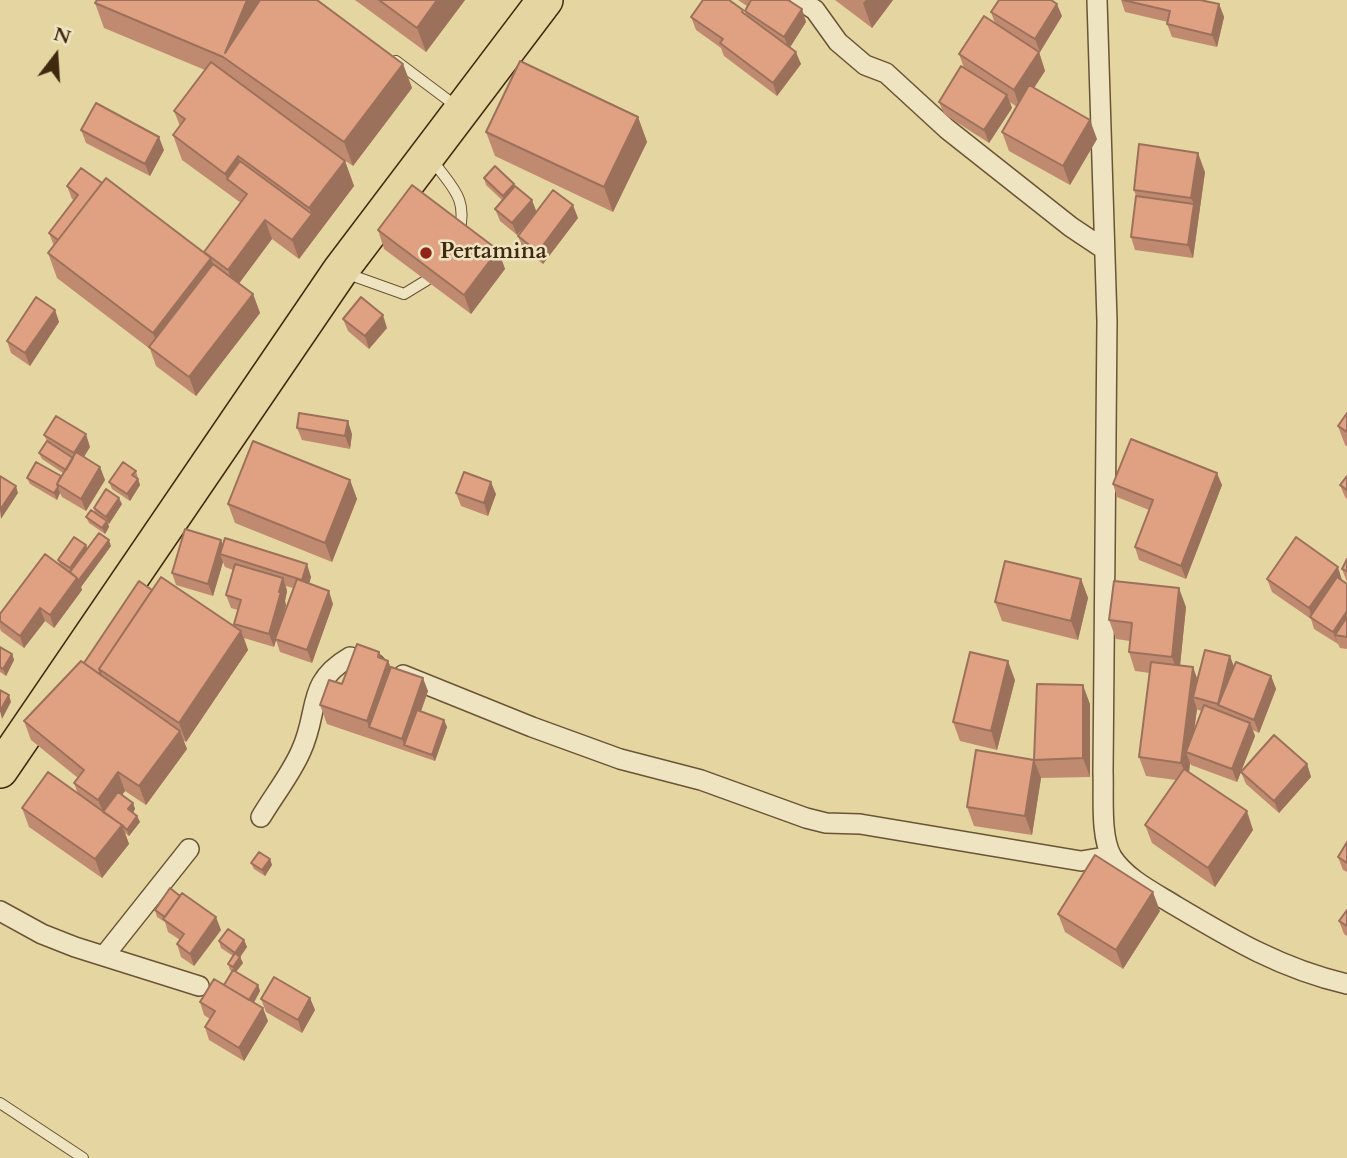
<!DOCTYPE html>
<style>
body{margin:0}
#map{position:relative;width:1347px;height:1158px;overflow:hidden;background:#e5d5a1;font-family:Cardo,serif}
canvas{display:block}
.north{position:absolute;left:21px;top:21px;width:70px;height:70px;-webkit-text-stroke:5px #eee4c2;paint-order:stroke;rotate:17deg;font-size:19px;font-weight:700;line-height:28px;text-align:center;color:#41290f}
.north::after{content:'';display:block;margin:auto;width:24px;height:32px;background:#41290f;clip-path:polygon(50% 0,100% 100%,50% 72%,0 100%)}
</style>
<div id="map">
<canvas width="1347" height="1158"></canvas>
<div class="north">N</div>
</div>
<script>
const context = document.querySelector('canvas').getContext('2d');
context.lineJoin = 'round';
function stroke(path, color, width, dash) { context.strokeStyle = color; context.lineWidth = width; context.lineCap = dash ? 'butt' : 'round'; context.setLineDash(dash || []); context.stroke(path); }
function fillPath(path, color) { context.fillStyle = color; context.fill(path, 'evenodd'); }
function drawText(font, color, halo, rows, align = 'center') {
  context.font = font + ' Cardo,serif'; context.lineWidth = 5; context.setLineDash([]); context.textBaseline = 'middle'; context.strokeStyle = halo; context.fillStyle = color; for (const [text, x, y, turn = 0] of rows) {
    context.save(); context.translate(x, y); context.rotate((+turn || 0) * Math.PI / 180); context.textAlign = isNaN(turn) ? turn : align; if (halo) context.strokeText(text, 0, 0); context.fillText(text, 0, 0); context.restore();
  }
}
const lane = new Path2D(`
 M 396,61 L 448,100
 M 433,161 C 453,189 468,198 459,234
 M 348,274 L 404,294 L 427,280
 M 0,1103 L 83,1158`);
const street = new Path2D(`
 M 800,0 L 815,10 L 838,42 L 865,65 L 886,73 L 947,129 L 1071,227 L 1104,249
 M 1097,0 L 1107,321 L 1103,772 C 1104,796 1100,837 1112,857 C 1126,879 1155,893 1176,906 C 1233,940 1282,969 1347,984
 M 403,675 L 532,727 L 620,759 L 701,780 L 806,818 L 826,823 L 860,824 L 1081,861 L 1111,856
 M 261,817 C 274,795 291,774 301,751 C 320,710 305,683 350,657 L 375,664
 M 0,911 L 42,934 L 75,947 L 199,986
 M 104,956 L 189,849`);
const highway = new Path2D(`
 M 0,770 L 340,271 L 545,0`);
stroke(lane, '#6a5434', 12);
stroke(street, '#6a5434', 22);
stroke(highway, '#41290f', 38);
stroke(lane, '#eee4c2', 10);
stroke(street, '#eee4c2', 19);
stroke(highway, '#e5d5a1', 35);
fillPath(new Path2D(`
 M 355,0 L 465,0 L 426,52 Z
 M 738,0 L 788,0 L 802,9 L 806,22 L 790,47 L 801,64 L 777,96 L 724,56 L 721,48 L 696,30 L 691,17 L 745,13 L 746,15 L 745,11 L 747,6 Z
 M 835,0 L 893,0 L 872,28 Z
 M 1121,0 L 1200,0 L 1219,4 L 1224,17 L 1217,47 L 1172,37 L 1167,24 L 1168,22 L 1125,12 Z
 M 95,3 L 403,64 L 412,88 L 353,166 L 328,149 L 345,161 L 354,186 L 299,259 L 272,239 L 239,283 L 253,294 L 260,313 L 196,396 L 156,366 L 150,349 L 57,278 L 48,253 L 54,246 L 49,233 L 74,200 L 72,199 L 67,186 L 102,183 L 204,253 L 241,203 L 182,160 L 173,135 L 180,126 L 174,111 L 205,70 L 104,28 Z
 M 991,12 L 1062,16 L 1040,52 L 1013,36 L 1039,52 L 1045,71 L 1034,88 L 1097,139 L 1070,185 L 1009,151 L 1002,132 L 1017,107 L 1010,102 L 1012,108 L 989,143 L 944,114 L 939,102 L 964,68 L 959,54 L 995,24 Z
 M 638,117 L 647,142 L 613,212 L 495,156 L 486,132 Z
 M 81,130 L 164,150 L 150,176 L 86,143 Z
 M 1205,172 L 1193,258 L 1135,250 L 1131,237 L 1136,196 L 1134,190 Z
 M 484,178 L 514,184 L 536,212 L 578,218 L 543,264 L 523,249 L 518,236 L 530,221 L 517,235 L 500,221 L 495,209 L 502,200 L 486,185 Z
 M 378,230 L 498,250 L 505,269 L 471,314 L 384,249 Z
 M 55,310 L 59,322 L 30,366 L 11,353 L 7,341 Z
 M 343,319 L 387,328 L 369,349 L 348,331 Z
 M 1347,413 L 1347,446 L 1345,445 L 1338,426 Z
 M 297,428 L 352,434 L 350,449 L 302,440 Z
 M 44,435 L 90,447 L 84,457 L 100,467 L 105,480 L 86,511 L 62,497 L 60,493 L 57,500 L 30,484 L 27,478 L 61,476 L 63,473 L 42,459 L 39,453 L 47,441 Z
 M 136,471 L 140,485 L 130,501 L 112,489 L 109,482 Z
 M 1347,476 L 1347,499 L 1345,497 L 1340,485 Z
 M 350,480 L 357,499 L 332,562 L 235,523 L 228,504 Z
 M 1113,484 L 1222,485 L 1186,579 L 1139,560 L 1135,547 L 1149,510 L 1117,497 Z
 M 456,493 L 496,494 L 488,516 L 461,506 Z
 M 122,504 L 109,524 L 108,523 L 109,527 L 105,534 L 89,523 L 86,517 L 95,513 L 94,508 Z
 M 221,540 L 223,545 L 311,577 L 309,584 L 333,604 L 312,663 L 280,652 L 276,640 L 274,647 L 244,638 L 248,650 L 186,742 L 183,740 L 187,749 L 146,805 L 125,791 L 122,795 L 133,803 L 135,809 L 133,813 L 137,816 L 140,822 L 129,836 L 125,833 L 129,844 L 102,878 L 29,827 L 22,808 L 78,794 L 74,783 L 78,778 L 31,740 L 24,721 L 84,663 L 152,590 L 235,627 L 234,624 L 238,610 L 231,608 L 226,595 L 233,570 L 225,567 L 223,562 L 213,596 L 176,585 L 172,573 ZM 286,586 L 293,588 L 279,630 L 286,605 L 285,601 L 287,591 Z
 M 86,545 L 87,549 L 111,546 L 81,587 L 82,590 L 54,628 L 45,621 L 24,648 L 1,631 L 0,628 L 0,614 L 60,565 L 58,560 Z
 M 1347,559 L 1347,582 L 1342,569 Z
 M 1081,579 L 1088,598 L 1078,640 L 1002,621 L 995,602 Z
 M 1267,579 L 1342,580 L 1347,584 L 1347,649 L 1340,648 L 1338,644 L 1314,629 L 1311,619 L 1272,592 Z
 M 1186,607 L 1180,665 L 1198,679 L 1234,666 L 1271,676 L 1276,689 L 1259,733 L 1253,730 L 1255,736 L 1241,771 L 1307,764 L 1311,777 L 1279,813 L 1246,784 L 1241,772 L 1237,782 L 1191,765 L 1190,763 L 1189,772 L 1253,830 L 1215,887 L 1152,843 L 1145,825 L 1176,780 L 1146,776 L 1139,757 L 1150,673 L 1135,671 L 1129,652 L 1130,641 L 1116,639 L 1109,620 ZM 1197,709 L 1198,710 L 1202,711 L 1194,731 Z
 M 0,647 L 12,654 L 14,660 L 6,676 L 0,672 Z
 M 379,652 L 382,659 L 388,661 L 391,667 L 428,691 L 421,712 L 444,720 L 447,727 L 435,761 L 327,724 L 320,705 Z
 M 1015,680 L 997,750 L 960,741 L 953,722 Z
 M 1090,704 L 1090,777 L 1041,778 L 1032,835 L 974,826 L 967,807 L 1034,760 Z
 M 1347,842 L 1347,872 L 1343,870 L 1338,857 Z
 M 270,859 L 272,865 L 265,876 L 254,869 L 251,863 Z
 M 155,910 L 221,930 L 194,966 L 181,957 L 177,944 L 180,940 L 168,932 L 165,922 L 157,917 Z
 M 1347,910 L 1347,936 L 1344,934 L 1339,921 Z
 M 1160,911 L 1123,969 L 1065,932 L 1058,914 Z
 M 244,940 L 247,947 L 240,957 L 243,963 L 236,972 L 258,985 L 260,991 L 254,1003 L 268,1021 L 244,1061 L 209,1040 L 205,1027 L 210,1019 L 204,1015 L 200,1002 L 224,985 L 232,971 L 230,970 L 228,964 L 233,956 L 221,948 L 219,941 Z
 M 310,998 L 315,1010 L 302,1033 L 266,1012 L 261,999 Z`), '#c08a70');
fillPath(new Path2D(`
 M 247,0 L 266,0 L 225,53 Z
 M 437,0 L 465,0 L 426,52 L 417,28 Z
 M 866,0 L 893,0 L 872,28 L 863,3 Z
 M 1057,4 L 1062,16 L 1040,52 L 1035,39 Z
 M 1219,4 L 1224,17 L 1217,47 L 1212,35 Z
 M 802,9 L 806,22 L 789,49 L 784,37 Z
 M 796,52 L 801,64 L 777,96 L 773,83 Z
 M 1039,52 L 1045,71 L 1020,109 L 1014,90 Z
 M 403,64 L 412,88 L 353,166 L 344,142 Z
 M 1007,95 L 1012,108 L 989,143 L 984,130 Z
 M 638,117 L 647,142 L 613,212 L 604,187 Z
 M 1090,120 L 1097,139 L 1070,185 L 1063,166 Z
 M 159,137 L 164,150 L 150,176 L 145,164 Z
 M 1198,153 L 1205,172 L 1193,258 L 1188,245 L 1194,204 L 1191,198 Z
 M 238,156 L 247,180 L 227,179 L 225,174 Z
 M 345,161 L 354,186 L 299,259 L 292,240 L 312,214 L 309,208 Z
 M 514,184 L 516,190 L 505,202 L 503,196 Z
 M 532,200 L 537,213 L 517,235 L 512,223 Z
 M 573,205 L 578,218 L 543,264 L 538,252 Z
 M 265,220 L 272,239 L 235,289 L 228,270 Z
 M 498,250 L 505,269 L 471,314 L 464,295 Z
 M 211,258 L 220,283 L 162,358 L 153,333 Z
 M 253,294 L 260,313 L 196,396 L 189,377 Z
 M 55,310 L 59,322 L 30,366 L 25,353 Z
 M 383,315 L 387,328 L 369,349 L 365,336 Z
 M 348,421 L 352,434 L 350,449 L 345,436 Z
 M 86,434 L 90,447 L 78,466 L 74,453 Z
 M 100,467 L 105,480 L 86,511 L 81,499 Z
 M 1217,473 L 1222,485 L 1186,579 L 1181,566 Z
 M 138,479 L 140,485 L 130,501 L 127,494 Z
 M 350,480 L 357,499 L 332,562 L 325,543 Z
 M 491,482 L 496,494 L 488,516 L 484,503 Z
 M 16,486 L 18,493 L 1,519 L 0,510 Z
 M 58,487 L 60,493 L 57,500 L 54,493 Z
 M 119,498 L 122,504 L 109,524 L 106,517 Z
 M 107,521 L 109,527 L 105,534 L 102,528 Z
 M 109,540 L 111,546 L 81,587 L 82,590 L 54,628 L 50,615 L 77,578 Z
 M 221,540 L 226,553 L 220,554 L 223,562 L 213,596 L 208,584 Z
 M 86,545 L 88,552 L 72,574 L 70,568 Z
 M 307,564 L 311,577 L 307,592 L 302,580 Z
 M 1338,567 L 1342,580 L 1314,619 L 1312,618 L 1309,608 Z
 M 283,578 L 287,591 L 285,601 L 286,605 L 274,647 L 269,634 Z
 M 1081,579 L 1088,598 L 1078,640 L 1071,621 Z
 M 1179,588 L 1186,607 L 1179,676 L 1172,657 Z
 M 329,591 L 333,604 L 312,663 L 307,650 Z
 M 40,608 L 45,621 L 24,648 L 20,636 Z
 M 1347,611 L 1347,631 L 1335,635 L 1338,644 L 1333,632 Z
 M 241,631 L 248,650 L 186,742 L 179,723 Z
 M 379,652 L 386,669 L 388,661 L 395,680 L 369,727 L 367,721 Z
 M 12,654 L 14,660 L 6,676 L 3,669 Z
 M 1230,656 L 1235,669 L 1218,704 Z
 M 1008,661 L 1015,680 L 997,750 L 991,731 Z
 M 1193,667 L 1200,686 L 1193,697 L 1197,709 L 1191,754 L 1186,752 L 1190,763 L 1188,781 L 1181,763 Z
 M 1271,676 L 1276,689 L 1259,733 L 1254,720 Z
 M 423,678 L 428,691 L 408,746 L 404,745 L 402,739 Z
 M 1083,685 L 1090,704 L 1090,777 L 1083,758 Z
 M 9,695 L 11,702 L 2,719 L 0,711 Z
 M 444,720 L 447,727 L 435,761 L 432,755 Z
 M 1250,723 L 1255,736 L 1237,782 L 1232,769 Z
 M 180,731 L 187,749 L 146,805 L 139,786 Z
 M 1034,760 L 1041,778 L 1032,835 L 1025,816 Z
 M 1307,764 L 1311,777 L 1279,813 L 1274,801 Z
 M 118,772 L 125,791 L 107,816 L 103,812 L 98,800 Z
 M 133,803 L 135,809 L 131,816 L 128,809 Z
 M 1247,811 L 1253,830 L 1215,887 L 1208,868 Z
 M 137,816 L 140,822 L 129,836 L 127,830 Z
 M 122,825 L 129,844 L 102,878 L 95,859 Z
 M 270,859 L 272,865 L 265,876 L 262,870 Z
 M 1153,892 L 1160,911 L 1123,969 L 1116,950 Z
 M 216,917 L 221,930 L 194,966 L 190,954 Z
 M 244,940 L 247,947 L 238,960 L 235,953 Z
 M 240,957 L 243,963 L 235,973 L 233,967 Z
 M 258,985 L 260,991 L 249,1010 L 247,1004 Z
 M 310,998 L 315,1010 L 302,1033 L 298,1020 Z
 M 263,1008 L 268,1021 L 244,1061 L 239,1048 Z`), '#9c715b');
const building = new Path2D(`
 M 97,0 L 247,0 L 225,53 L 260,0 L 317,0 L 403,64 L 344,142 L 223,57 L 95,3 Z
 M 379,0 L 437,0 L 417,28 Z
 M 703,0 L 729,0 L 743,10 L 742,12 L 796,52 L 773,83 L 720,43 L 723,39 L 691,17 Z
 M 751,0 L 788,0 L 802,9 L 784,37 L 745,11 Z
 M 999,0 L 1051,0 L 1057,4 L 1035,39 L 991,12 Z
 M 1123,0 L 1200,0 L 1219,4 L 1212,35 L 1167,24 L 1170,11 Z
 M 984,16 L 1039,52 L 1014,90 L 959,54 Z
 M 520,61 L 638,117 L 604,187 L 486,132 Z
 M 211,62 L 345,161 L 309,208 L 238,156 L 225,174 L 173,135 L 185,119 L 174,111 Z
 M 961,66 L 1007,95 L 984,130 L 939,102 Z
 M 1029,85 L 1090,120 L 1063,166 L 1002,132 Z
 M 96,103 L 159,137 L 145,164 L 81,130 Z
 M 1139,144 L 1198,153 L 1191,198 L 1134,190 Z
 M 240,161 L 312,214 L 292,240 L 265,220 L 228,270 L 204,252 L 247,194 L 227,179 Z
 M 495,166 L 514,184 L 503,196 L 484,178 Z
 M 81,168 L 102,183 L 58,240 L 49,233 L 78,195 L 67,186 Z
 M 106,178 L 211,258 L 153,333 L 48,253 Z
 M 412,185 L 498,250 L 464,295 L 378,230 Z
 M 515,186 L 532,200 L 512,223 L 495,209 Z
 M 553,190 L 573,205 L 538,252 L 518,236 Z
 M 1136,196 L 1194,204 L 1188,245 L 1131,237 Z
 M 213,264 L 253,294 L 189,377 L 149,347 Z
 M 36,297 L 55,310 L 25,353 L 7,341 Z
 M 361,297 L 383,315 L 365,336 L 343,319 Z
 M 299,413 L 348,421 L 345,436 L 297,428 Z
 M 1347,413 L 1347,432 L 1338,426 Z
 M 56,416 L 86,434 L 74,453 L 44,435 Z
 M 1131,439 L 1217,473 L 1181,566 L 1135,547 L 1153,500 L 1113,484 Z
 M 47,441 L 73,458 L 66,470 L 39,453 Z
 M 253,441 L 350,480 L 325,543 L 228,504 Z
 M 76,452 L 100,467 L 81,499 L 57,484 Z
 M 36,462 L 61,476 L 57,484 L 58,487 L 54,493 L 27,478 Z
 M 123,462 L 136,471 L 132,475 L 138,479 L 127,494 L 109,482 Z
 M 464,472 L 491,482 L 484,503 L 456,493 Z
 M 0,476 L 16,486 L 0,510 Z
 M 1347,476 L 1347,490 L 1340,485 Z
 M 106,489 L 119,498 L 106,517 L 94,508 Z
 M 91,510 L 107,521 L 102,528 L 86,517 Z
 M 185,529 L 221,540 L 208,584 L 172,573 Z
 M 99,533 L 109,540 L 78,581 L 77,578 L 70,572 Z
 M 74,537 L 86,545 L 70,568 L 58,560 Z
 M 1296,537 L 1338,567 L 1309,608 L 1267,579 Z
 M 225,538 L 307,564 L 302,580 L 220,554 Z
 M 45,554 L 77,578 L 50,615 L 40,608 L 20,636 L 0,621 L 0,614 Z
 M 1347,559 L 1347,571 L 1342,569 Z
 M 1005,561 L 1081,579 L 1071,621 L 995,602 Z
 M 235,564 L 283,578 L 279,592 L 281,592 L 269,634 L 234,624 L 241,600 L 226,595 Z
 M 161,577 L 241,631 L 179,723 L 99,669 Z
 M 1337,577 L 1347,584 L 1347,611 L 1333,632 L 1310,617 Z
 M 297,579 L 329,591 L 307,650 L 275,639 Z
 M 139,581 L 152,590 L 99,669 L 101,675 L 84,663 Z
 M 1114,581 L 1179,588 L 1172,657 L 1129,652 L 1132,623 L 1109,620 Z
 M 1347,617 L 1347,637 L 1335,635 Z
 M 357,644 L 379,652 L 378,657 L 388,661 L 367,721 L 320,705 L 329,680 L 342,684 Z
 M 0,647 L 12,654 L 3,669 L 0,667 Z
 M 1205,650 L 1230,656 L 1218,704 L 1193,697 Z
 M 970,652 L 1008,661 L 991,731 L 953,722 Z
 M 81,661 L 180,731 L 139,786 L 118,772 L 98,800 L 74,783 L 84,770 L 24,721 Z
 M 1151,662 L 1193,667 L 1181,763 L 1139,757 Z
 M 1236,662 L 1271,676 L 1254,720 L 1218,705 Z
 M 391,667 L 423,678 L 402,739 L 369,727 Z
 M 1037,684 L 1083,685 L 1083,758 L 1034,760 Z
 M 0,690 L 9,695 L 0,711 Z
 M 1204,705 L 1250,723 L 1232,769 L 1186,752 Z
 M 417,710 L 444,720 L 432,755 L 404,745 Z
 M 1274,735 L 1307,764 L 1274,801 L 1241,772 Z
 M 976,750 L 1034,760 L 1025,816 L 967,807 Z
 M 1184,769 L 1247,811 L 1208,868 L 1145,825 Z
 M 48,772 L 122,825 L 95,859 L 22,808 Z
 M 118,792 L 133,803 L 128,809 L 137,816 L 127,830 L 122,825 L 103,812 Z
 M 1347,842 L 1347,863 L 1338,857 Z
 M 259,852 L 270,859 L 262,870 L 251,863 Z
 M 1095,855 L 1153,892 L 1116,950 L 1058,914 Z
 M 170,888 L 180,896 L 165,917 L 155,910 Z
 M 182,893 L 216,917 L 190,954 L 177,944 L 184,934 L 163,919 Z
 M 1347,910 L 1347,926 L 1339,921 Z
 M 228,929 L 244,940 L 235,953 L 219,941 Z
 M 235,953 L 240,957 L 233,967 L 228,964 Z
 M 233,970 L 258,985 L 249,1000 L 224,985 Z
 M 274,977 L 310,998 L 298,1020 L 261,999 Z
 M 214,979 L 263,1008 L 239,1048 L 205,1027 L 215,1011 L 200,1002 Z`);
fillPath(building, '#dfa182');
stroke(building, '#9c715b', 2);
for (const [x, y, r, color] of [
 [426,253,7,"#8f2418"]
]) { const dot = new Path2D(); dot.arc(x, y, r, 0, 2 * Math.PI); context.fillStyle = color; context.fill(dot); stroke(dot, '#eee4c2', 2.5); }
drawText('bold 23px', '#41290f', '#eee4c2', [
 ["Pertamina",440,253]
], 'left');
</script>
